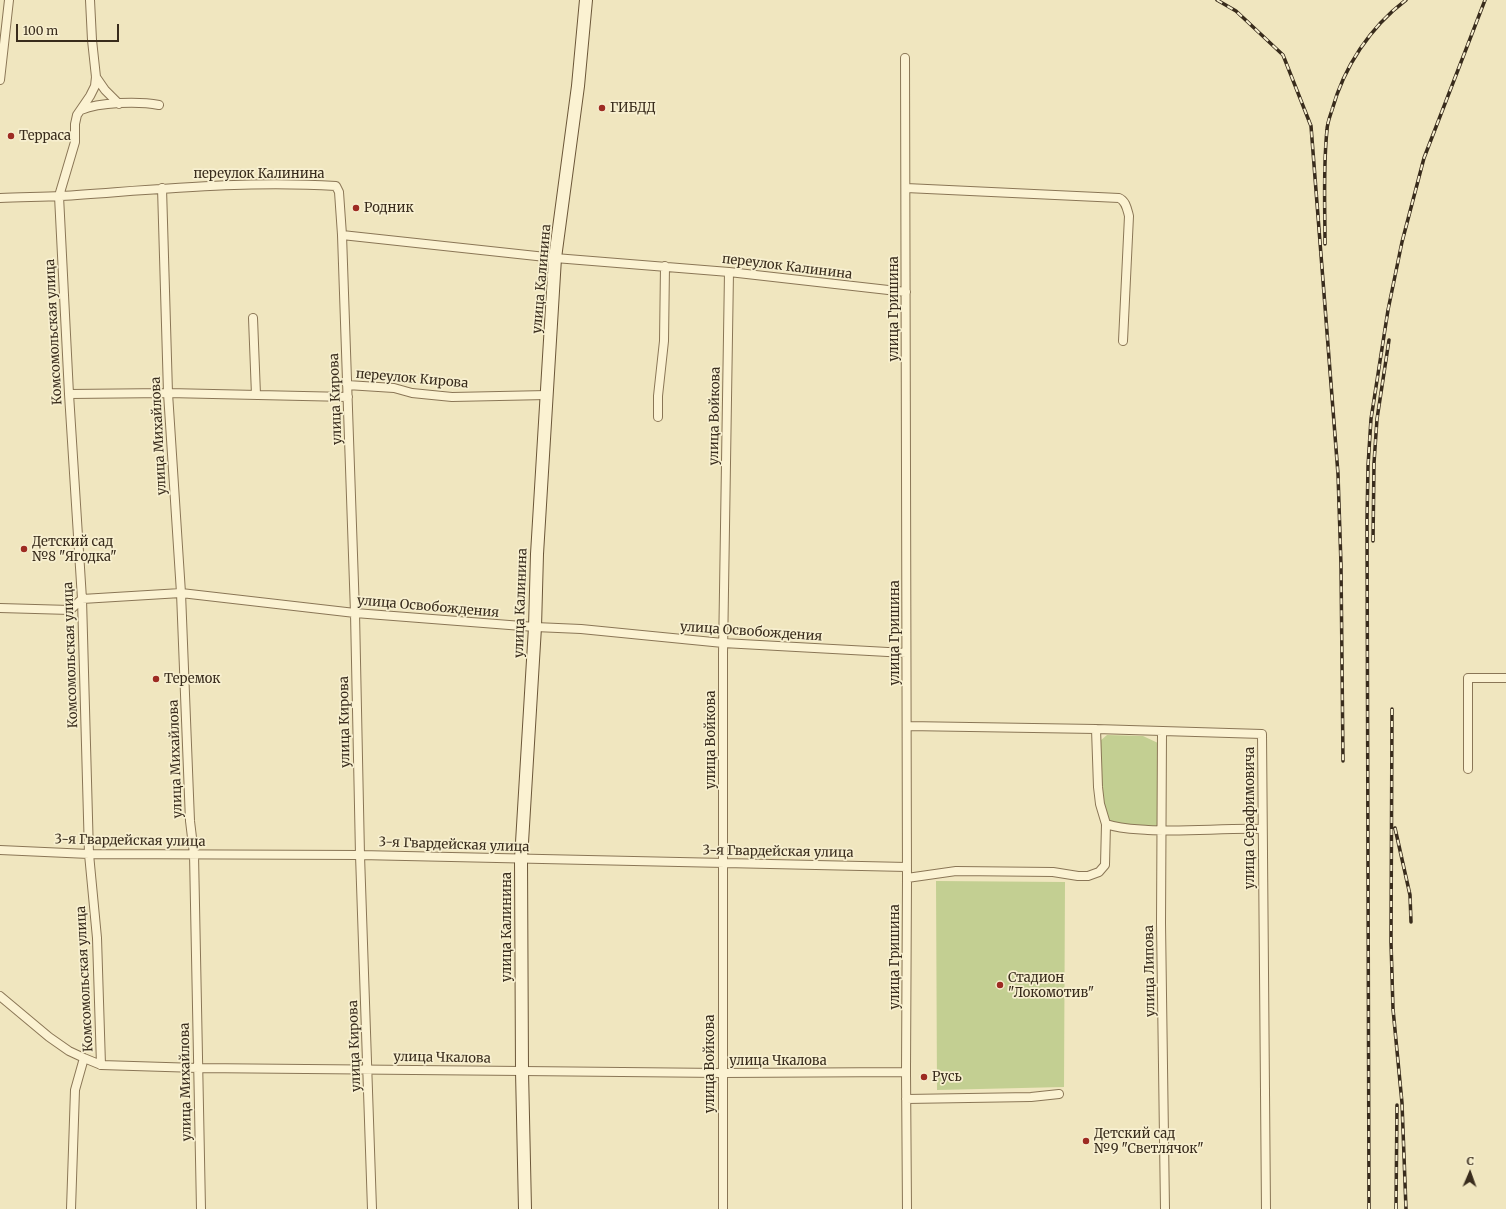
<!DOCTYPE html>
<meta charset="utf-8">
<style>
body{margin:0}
#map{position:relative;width:1506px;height:1209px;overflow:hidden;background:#f0e6bf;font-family:Merriweather,serif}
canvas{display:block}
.north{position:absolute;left:1450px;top:1153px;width:40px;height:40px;-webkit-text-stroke:3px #f7efcf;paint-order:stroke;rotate:2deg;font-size:11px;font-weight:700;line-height:16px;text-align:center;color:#392c1c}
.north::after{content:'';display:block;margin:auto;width:14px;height:18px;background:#392c1c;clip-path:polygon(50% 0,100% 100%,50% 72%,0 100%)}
.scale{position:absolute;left:16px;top:24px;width:103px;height:18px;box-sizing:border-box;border:2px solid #392c1c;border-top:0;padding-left:5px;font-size:12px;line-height:14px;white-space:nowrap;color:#392c1c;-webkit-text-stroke:3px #f7efcf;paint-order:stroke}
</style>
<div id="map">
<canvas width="1506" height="1209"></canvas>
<div class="north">С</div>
<div class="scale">100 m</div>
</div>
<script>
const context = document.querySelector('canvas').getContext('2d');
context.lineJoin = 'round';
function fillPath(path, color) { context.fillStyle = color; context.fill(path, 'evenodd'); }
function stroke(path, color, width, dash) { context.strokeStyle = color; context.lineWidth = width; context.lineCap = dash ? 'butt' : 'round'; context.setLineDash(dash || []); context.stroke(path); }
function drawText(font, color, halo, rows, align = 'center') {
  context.font = font + ' Merriweather,serif'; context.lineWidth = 3.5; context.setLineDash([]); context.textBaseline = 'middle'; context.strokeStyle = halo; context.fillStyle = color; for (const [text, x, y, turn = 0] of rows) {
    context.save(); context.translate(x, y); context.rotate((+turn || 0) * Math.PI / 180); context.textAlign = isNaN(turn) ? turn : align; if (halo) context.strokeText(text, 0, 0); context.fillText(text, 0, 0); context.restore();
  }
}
fillPath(new Path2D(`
 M 1107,735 L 1143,736 L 1158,743 L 1159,826 L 1117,825 L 1106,818 L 1100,786 L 1100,741 Z
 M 936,881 L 1065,882 L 1064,1087 L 937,1090 Z`), '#c3cf92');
const street = new Path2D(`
 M 90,0 L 92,40 L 96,77 L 95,86 L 90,96 L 77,115 L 75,124 L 75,142 L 59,196 L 69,394 L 82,599 L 89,854 L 97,938 L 101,1065
 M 905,58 L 907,878 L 906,1072 L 907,1209
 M 96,77 L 105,90 L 119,104
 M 0,80 L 9,0
 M 81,110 C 99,102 139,101 159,105
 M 162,188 L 168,393 L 181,593 L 190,821 L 194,854 L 201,1209
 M 906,188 L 1119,198 C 1126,201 1127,209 1129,216 L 1123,341
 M 0,198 C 20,197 41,197 61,196 C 152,190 244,180 336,186 L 339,192 L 342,235 L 555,258 L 729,272 L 906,292
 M 342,235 L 355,613 L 360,855 L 372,1209
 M 253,318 L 256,395
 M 347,385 L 394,388 L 412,393 L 452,397 L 547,395
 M 69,394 L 168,393 L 348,397
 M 658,417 L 658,396 L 664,341 L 665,266
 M 0,608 L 70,610 L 82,599 L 181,593 L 355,613 L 535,627 L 581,629 L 723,643 L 906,653
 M 907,726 L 1096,729 L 1262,734 L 1266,1209
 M 1162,732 L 1161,923 L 1165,1209
 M 1468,769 L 1468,678 L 1506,678
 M 1106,824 C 1120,829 1134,829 1148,830 C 1186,832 1224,828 1262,829
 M 0,850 L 89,854 L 360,855 L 907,867
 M 907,878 L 956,871 L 1053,872 L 1078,876 L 1088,876 L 1099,872 L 1105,865 L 1106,824 L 1100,804 L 1098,787 L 1096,729
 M 0,996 L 49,1037 L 69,1051 L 84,1058 L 101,1065 L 198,1068 L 522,1071 L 722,1073 L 906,1072
 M 906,1099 L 1031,1097 L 1059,1094
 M 71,1209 L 75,1090 L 84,1058
 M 723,1209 L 723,654 L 729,272`);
const secondary = new Path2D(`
 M 525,1209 L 522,1071 L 521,859 L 535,627 L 537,554 L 555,258 L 578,86 L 586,0`);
stroke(street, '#8a7656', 10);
stroke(secondary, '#6c5739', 14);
stroke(street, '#fbf2d2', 8);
stroke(secondary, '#fbf2d2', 12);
const rail = new Path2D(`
 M 1217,0 L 1236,11 L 1283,55 L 1311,126 L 1338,474 L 1341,565 L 1343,761
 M 1325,244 C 1325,206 1323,168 1327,130 C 1327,124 1330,116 1332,110 C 1344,67 1370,27 1406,0
 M 1373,541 L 1374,463 L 1377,419 L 1389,340
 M 1392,709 L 1391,942 L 1393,1009 L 1402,1103 L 1406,1209
 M 1395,828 L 1410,895 L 1411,922
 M 1369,1209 L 1367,520 L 1368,466 L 1371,419 L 1388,310 L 1402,242 L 1424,158 L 1485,0
 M 1396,1209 L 1397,1105`);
stroke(rail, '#392c1c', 3.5);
stroke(rail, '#f7efcf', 2, [6]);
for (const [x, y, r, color] of [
 [602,108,4,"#9d2b22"],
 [11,136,4,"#9d2b22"],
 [356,208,4,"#9d2b22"],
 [24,549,4,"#9d2b22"],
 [156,679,4,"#9d2b22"],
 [1000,985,4,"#9d2b22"],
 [924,1077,4,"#9d2b22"],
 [1086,1141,4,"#9d2b22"]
]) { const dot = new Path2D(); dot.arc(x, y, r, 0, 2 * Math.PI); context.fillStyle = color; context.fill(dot); stroke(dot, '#f7efcf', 1.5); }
drawText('13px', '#392c1c', '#f7efcf', [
 ["ГИБДД",610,108],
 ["Терраса",19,136],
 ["Родник",364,208],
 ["Детский сад",32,542],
 ["№8 \"Ягодка\"",32,557],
 ["Теремок",164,679],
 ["Стадион",1008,978],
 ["\"Локомотив\"",1008,993],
 ["Русь",932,1077],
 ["Детский сад",1094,1134],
 ["№9 \"Светлячок\"",1094,1149]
], 'left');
drawText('13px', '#392c1c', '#f7efcf', [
 ["переулок Калинина",259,174],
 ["переулок Калинина",787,267,7],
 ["улица Калинина",542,279,-85],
 ["улица Гришина",894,309,-90],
 ["Комсомольская улица",54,332,-93],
 ["переулок Кирова",412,379,5],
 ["улица Кирова",336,399,-92],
 ["улица Войкова",715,416,-89],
 ["улица Михайлова",159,436,-93],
 ["улица Калинина",521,603,-88],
 ["улица Освобождения",428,607,5],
 ["улица Освобождения",751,632,4],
 ["улица Гришина",895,633,-90],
 ["Комсомольская улица",71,655,-92],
 ["улица Кирова",345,722,-91],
 ["улица Войкова",711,740,-90],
 ["улица Михайлова",176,759,-92],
 ["улица Серафимовича",1250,818,-90],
 ["3-я Гвардейская улица",130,841,1],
 ["3-я Гвардейская улица",454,845,2],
 ["3-я Гвардейская улица",778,852,1],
 ["улица Калинина",507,927,-90],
 ["улица Гришина",895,957,-90],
 ["улица Липова",1150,971,-91],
 ["Комсомольская улица",85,979,-93],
 ["улица Кирова",355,1046,-92],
 ["улица Чкалова",442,1058,1],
 ["улица Чкалова",778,1061],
 ["улица Войкова",710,1064,-90],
 ["улица Михайлова",186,1082,-91]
]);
</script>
